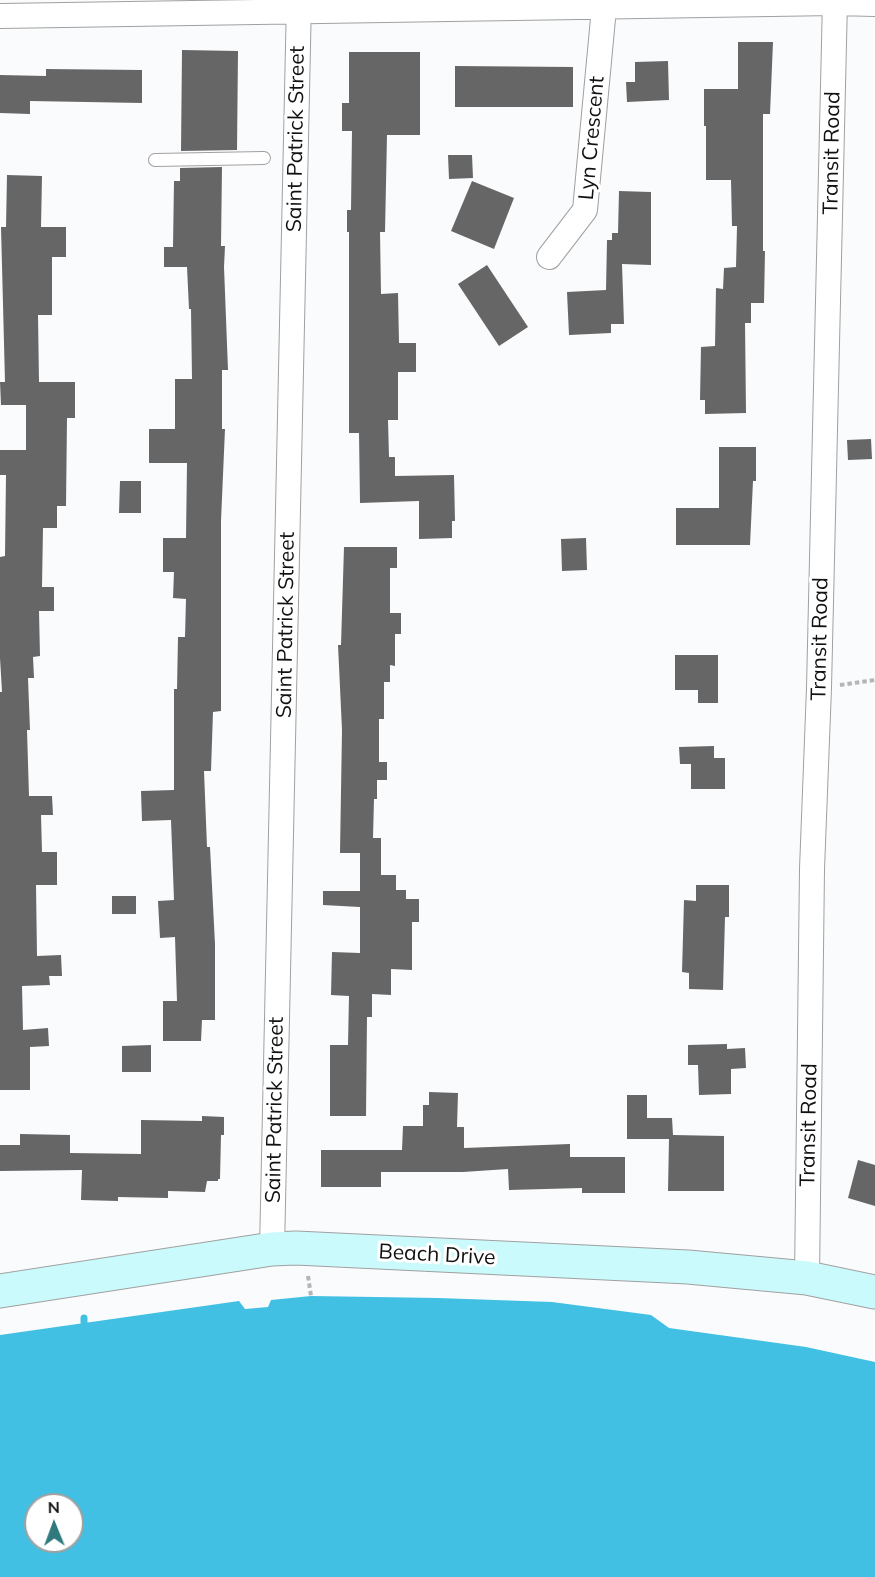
<!DOCTYPE html>
<style>
body{margin:0}
#map{position:relative;width:875px;height:1577px;overflow:hidden;background:#fafbfc;font-family:Mulish,sans-serif}
canvas{display:block}
.north{position:absolute;left:24px;top:1493px;width:60px;height:60px;box-sizing:border-box;background:#fff;border:2px solid #a0a0a0;border-radius:50%;rotate:359deg;font-size:16px;font-weight:700;line-height:24px;text-align:center;color:#111112}
.north::after{content:'';display:block;margin:auto;width:21px;height:27px;background:#307a7e;clip-path:polygon(50% 0,100% 100%,50% 72%,0 100%)}
</style>
<div id="map">
<canvas width="875" height="1577"></canvas>
<div class="north">N</div>
</div>
<script>
const context = document.querySelector('canvas').getContext('2d');
context.lineJoin = 'round';
function fillPath(path, color) { context.fillStyle = color; context.fill(path, 'evenodd'); }
function stroke(path, color, width, dash) { context.strokeStyle = color; context.lineWidth = width; context.lineCap = dash ? 'butt' : 'round'; context.setLineDash(dash || []); context.stroke(path); }
function drawText(font, color, halo, rows, align = 'center') {
  context.font = font + ' Mulish,sans-serif'; context.lineWidth = 6; context.setLineDash([]); context.textBaseline = 'middle'; context.strokeStyle = halo; context.fillStyle = color; for (const [text, x, y, turn = 0] of rows) {
    context.save(); context.translate(x, y); context.rotate((+turn || 0) * Math.PI / 180); context.textAlign = isNaN(turn) ? turn : align; if (halo) context.strokeText(text, 0, 0); context.fillText(text, 0, 0); context.restore();
  }
}
fillPath(new Path2D(`
 M 311,1296 L 438,1298 L 552,1302 L 651,1315 L 669,1328 L 806,1347 L 875,1362 L 875,1577 L 0,1577 L 0,1335 L 239,1301 L 245,1309 L 268,1307 L 271,1300 ZM 36,1505 L 72,1505 L 72,1541 L 36,1541 Z`), '#41c0e3');
stroke(new Path2D(`
 M 84,1318 L 84,1322`), '#41c0e3', 7);
fillPath(new Path2D(`
 M 738,42 L 773,42 L 770,114 L 763,114 L 763,251 L 765,251 L 764,303 L 751,303 L 751,323 L 745,323 L 746,413 L 705,414 L 705,400 L 700,400 L 701,347 L 715,346 L 716,288 L 723,289 L 724,268 L 736,267 L 737,226 L 732,226 L 731,180 L 706,180 L 706,126 L 704,126 L 704,89 L 738,89 Z
 M 182,50 L 238,51 L 237,150 L 181,151 Z
 M 349,52 L 420,52 L 420,135 L 387,135 L 385,232 L 380,232 L 381,294 L 398,293 L 399,343 L 416,343 L 416,372 L 398,372 L 398,420 L 388,420 L 389,457 L 395,457 L 395,476 L 454,475 L 455,521 L 452,521 L 452,538 L 419,539 L 419,501 L 360,503 L 359,433 L 349,433 L 349,232 L 347,232 L 347,210 L 351,210 L 352,131 L 342,131 L 342,103 L 349,103 Z
 M 668,61 L 669,100 L 627,102 L 626,82 L 635,82 L 635,62 Z
 M 455,66 L 573,67 L 573,107 L 455,107 Z
 M 46,69 L 142,70 L 142,103 L 30,101 L 30,114 L 0,113 L 0,75 L 46,76 Z
 M 448,155 L 472,155 L 473,178 L 449,179 Z
 M 222,167 L 221,246 L 225,246 L 224,267 L 228,370 L 222,370 L 222,429 L 225,429 L 221,521 L 221,711 L 213,712 L 211,771 L 204,771 L 207,847 L 210,847 L 215,944 L 215,1020 L 202,1020 L 201,1041 L 163,1041 L 163,1001 L 177,1001 L 175,937 L 160,938 L 158,901 L 174,900 L 171,820 L 142,821 L 141,791 L 174,790 L 174,689 L 177,689 L 178,637 L 185,637 L 186,599 L 173,598 L 174,572 L 163,572 L 163,538 L 186,538 L 187,463 L 149,463 L 149,429 L 175,429 L 175,379 L 192,379 L 191,309 L 189,309 L 187,267 L 164,267 L 164,247 L 173,247 L 174,181 L 180,181 L 180,168 Z
 M 7,175 L 42,176 L 41,227 L 66,227 L 66,257 L 52,257 L 52,315 L 38,315 L 39,382 L 75,382 L 75,418 L 67,418 L 66,506 L 57,506 L 57,528 L 43,528 L 42,587 L 54,587 L 54,611 L 39,611 L 40,656 L 33,657 L 34,678 L 28,678 L 30,730 L 27,730 L 29,796 L 52,796 L 53,815 L 41,815 L 42,852 L 57,852 L 57,885 L 36,885 L 37,956 L 61,955 L 62,976 L 49,976 L 50,985 L 22,986 L 23,1030 L 48,1028 L 49,1046 L 30,1047 L 30,1090 L 0,1090 L 0,692 L 2,692 L 0,658 L 0,557 L 5,556 L 6,475 L 0,475 L 0,450 L 26,450 L 26,405 L 1,405 L 0,382 L 5,382 L 1,227 L 6,227 Z
 M 472,181 L 514,198 L 494,249 L 451,231 Z
 M 619,191 L 651,192 L 651,265 L 622,264 L 624,324 L 611,324 L 611,333 L 569,335 L 567,292 L 606,290 L 607,240 L 612,240 L 612,233 L 618,233 Z
 M 487,265 L 528,327 L 499,346 L 458,284 Z
 M 871,439 L 872,459 L 848,460 L 847,440 Z
 M 719,447 L 756,447 L 756,481 L 753,481 L 750,545 L 676,545 L 676,508 L 719,508 Z
 M 120,481 L 141,481 L 141,513 L 119,513 Z
 M 586,538 L 587,570 L 562,571 L 561,539 Z
 M 344,547 L 397,547 L 397,568 L 390,568 L 390,613 L 401,613 L 401,634 L 395,634 L 395,666 L 390,665 L 390,682 L 384,682 L 384,719 L 379,719 L 379,762 L 387,762 L 387,780 L 377,780 L 377,799 L 374,799 L 373,838 L 381,838 L 381,875 L 396,875 L 396,890 L 406,890 L 406,899 L 419,899 L 419,922 L 412,922 L 412,970 L 391,969 L 391,995 L 372,994 L 372,1017 L 367,1017 L 366,1116 L 330,1116 L 330,1045 L 348,1045 L 349,996 L 331,995 L 332,952 L 360,953 L 360,907 L 323,905 L 323,891 L 360,891 L 360,853 L 340,853 L 342,730 L 338,645 L 341,645 Z
 M 675,655 L 718,655 L 718,703 L 698,703 L 698,690 L 675,690 Z
 M 714,746 L 714,758 L 725,758 L 725,789 L 691,789 L 691,764 L 680,764 L 679,747 Z
 M 696,885 L 729,885 L 729,917 L 725,917 L 723,990 L 689,989 L 689,973 L 682,972 L 684,900 L 696,901 Z
 M 112,896 L 136,896 L 136,914 L 112,914 Z
 M 727,1044 L 727,1049 L 745,1048 L 746,1068 L 731,1069 L 731,1094 L 699,1095 L 698,1065 L 688,1065 L 688,1045 Z
 M 151,1045 L 151,1072 L 122,1072 L 122,1046 Z
 M 429,1092 L 458,1093 L 457,1127 L 464,1127 L 464,1148 L 570,1144 L 570,1157 L 625,1157 L 625,1193 L 582,1193 L 582,1188 L 509,1190 L 508,1169 L 463,1172 L 381,1172 L 381,1187 L 321,1187 L 321,1150 L 402,1150 L 403,1126 L 423,1126 L 423,1105 L 429,1105 Z
 M 627,1095 L 647,1095 L 647,1118 L 672,1118 L 673,1135 L 724,1136 L 724,1191 L 668,1191 L 669,1139 L 627,1139 Z
 M 202,1116 L 224,1117 L 224,1135 L 221,1135 L 220,1179 L 218,1179 L 218,1181 L 207,1181 L 205,1192 L 168,1191 L 168,1198 L 118,1197 L 118,1201 L 81,1200 L 82,1170 L 0,1171 L 0,1145 L 20,1145 L 20,1134 L 70,1135 L 70,1153 L 141,1154 L 141,1120 L 202,1121 Z
 M 858,1160 L 875,1165 L 875,1206 L 848,1198 Z`), '#676666');
const service = new Path2D(`
 M 155,160 L 264,158`);
const minor = new Path2D(`
 M 0,16 L 835,3 L 875,4
 M 549,257 L 585,210 L 604,8
 M 272,1249 L 299,0
 M 807,1278 L 812,869 L 819,688 L 835,0`);
const secondary = new Path2D(`
 M 0,1291 L 272,1249 L 296,1248 L 688,1267 L 807,1278 L 875,1292`);
stroke(service, '#a0a0a1', 14);
stroke(minor, '#a0a0a1', 26);
stroke(secondary, '#a0a0a1', 35);
stroke(new Path2D(`
 M 840,685 L 875,680
 M 308,1276 L 311,1296`), '#b4b5b6', 4, [4.5, 3]);
stroke(service, '#fff', 12);
stroke(minor, '#fff', 24);
stroke(secondary, '#cafafb', 33);
drawText('21px', '#111112', '#fff', [
 ["Lyn Crescent",592,138,-85],
 ["Saint Patrick Street",296,139,-89],
 ["Transit Road",832,153,-89],
 ["Saint Patrick Street",286,625,-89],
 ["Transit Road",820,639,-89],
 ["Saint Patrick Street",275,1110,-89],
 ["Transit Road",809,1125,-89],
 ["Beach Drive",437,1255,3]
]);
</script>
